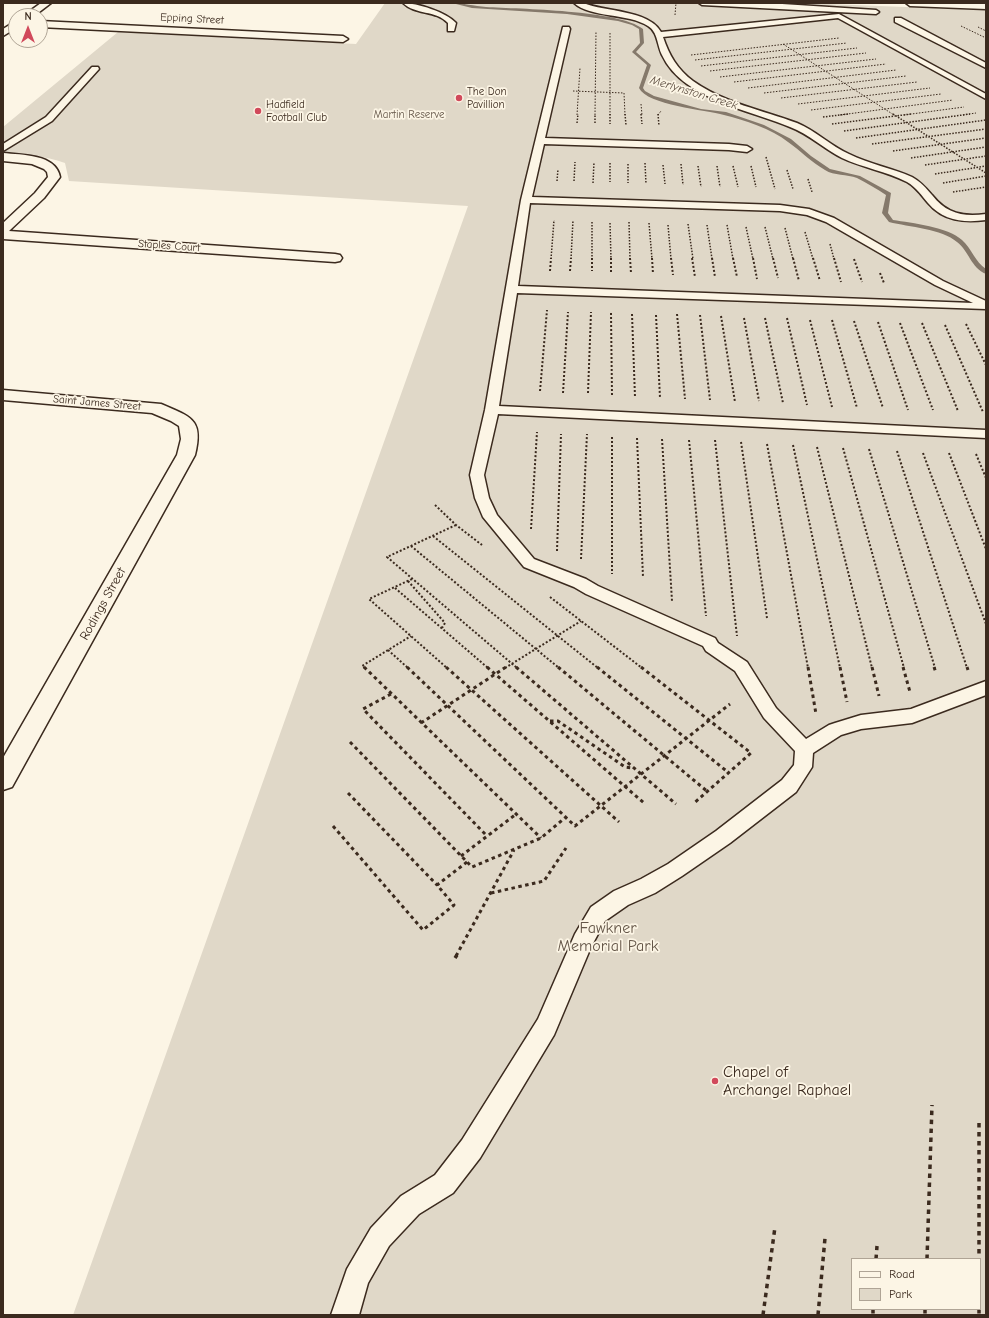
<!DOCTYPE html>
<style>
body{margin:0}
#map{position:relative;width:989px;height:1318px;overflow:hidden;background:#fcf5e5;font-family:"Comic Neue",sans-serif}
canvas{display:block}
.frame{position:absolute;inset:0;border:4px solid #3b2a1e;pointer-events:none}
.legend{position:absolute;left:851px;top:1258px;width:130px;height:52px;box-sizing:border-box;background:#fcf5e5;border:1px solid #afa495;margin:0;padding:5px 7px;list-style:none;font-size:12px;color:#3b2a1e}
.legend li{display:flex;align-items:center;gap:8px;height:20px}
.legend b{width:20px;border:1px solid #afa495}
.north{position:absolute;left:8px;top:8px;width:40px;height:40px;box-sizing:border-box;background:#fcf5e5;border:1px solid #afa495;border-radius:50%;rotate:0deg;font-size:11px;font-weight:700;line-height:16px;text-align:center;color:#3b2a1e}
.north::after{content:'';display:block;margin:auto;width:14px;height:18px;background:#d1495b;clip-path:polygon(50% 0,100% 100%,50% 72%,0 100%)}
</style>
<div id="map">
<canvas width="989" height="1318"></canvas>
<div class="frame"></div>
<ul class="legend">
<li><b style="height:5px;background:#fcf5e5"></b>Road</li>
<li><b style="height:11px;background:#e0d8c8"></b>Park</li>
</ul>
<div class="north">N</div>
</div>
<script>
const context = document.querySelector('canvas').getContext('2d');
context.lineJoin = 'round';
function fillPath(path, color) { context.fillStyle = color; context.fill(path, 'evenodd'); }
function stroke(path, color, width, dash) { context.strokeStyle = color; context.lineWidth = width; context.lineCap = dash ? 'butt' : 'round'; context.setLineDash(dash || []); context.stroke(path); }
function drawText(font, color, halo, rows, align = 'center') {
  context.font = font + ' "Comic Neue",sans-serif'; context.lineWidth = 3.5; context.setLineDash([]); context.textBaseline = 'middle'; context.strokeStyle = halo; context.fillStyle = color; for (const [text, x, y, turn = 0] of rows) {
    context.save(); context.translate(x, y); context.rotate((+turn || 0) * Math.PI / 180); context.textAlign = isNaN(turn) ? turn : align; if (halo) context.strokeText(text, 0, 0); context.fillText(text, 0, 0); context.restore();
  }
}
fillPath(new Path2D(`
 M 385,3 L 800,3 L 986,10 L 986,1315 L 73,1315 L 468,206 L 69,181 L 65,163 C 44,156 25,154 3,152 L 3,127 L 118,32 L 356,44 ZM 852,1259 L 980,1259 L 980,1309 L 852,1309 Z`), '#e0d8c8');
fillPath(new Path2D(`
 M 452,3 C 463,3 474,6 486,7 C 519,9 620,10 643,29 L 644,43 L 636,52 L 651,65 L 643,88 L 645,91 L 654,96 L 701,109 L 726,112 L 764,125 L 791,139 L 811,156 L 830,169 L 860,176 L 891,193 L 888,213 L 893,220 C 912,223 948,227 962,240 C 972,249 975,262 986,269 L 986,274 C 971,268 969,251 957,242 C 942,229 909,227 889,222 L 882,213 L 886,195 C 877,189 867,183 857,178 C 847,174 834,176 825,170 C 811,162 801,151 788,142 C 772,129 744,120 724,115 C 706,110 647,105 639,88 L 647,65 L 632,52 L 640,43 L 639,29 L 632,25 L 618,21 L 567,14 L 472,8 Z`), '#85796b');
const service = new Path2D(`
 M 403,3 C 417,3 446,12 456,23 L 454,31 L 448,31 L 448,23 C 436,10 415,15 403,3 Z
 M 574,3 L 583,3 C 606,12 649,10 661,32 L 839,14 L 986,94 L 986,99 L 838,18 L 663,37 C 669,55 677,69 693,81 C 724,103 762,110 797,123 C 816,131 831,146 849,154 C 869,164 892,168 912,177 C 921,182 926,188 932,195 C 947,214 963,217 986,214 L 986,220 C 964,223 943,221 928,203 C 922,196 916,187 907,182 C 886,171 863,168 842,158 C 824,149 809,134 790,127 C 756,113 718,106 687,84 C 677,77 667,66 662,55 C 657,45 658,32 648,26 C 628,13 590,18 574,3 Z
 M 699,3 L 782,4 L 876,10 L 879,12 L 876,14 L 702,5 Z
 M 895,18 L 901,18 L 986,63 L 986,68 L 895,22 Z
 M 563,27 L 569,27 L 570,29 L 545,138 L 729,144 L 747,146 L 752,149 L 747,152 L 729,150 L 544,144 L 532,197 L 780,205 L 809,209 L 834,218 L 943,281 L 986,301 L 986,309 L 517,293 L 499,406 L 986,430 L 986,438 L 498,414 L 484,475 L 489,498 L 497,515 L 534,559 L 586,579 L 598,586 L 715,638 L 718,643 L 747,662 L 776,708 L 806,739 L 829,725 L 835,723 L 861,715 L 911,709 L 986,681 L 986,695 L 912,723 L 861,729 L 841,735 L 813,753 L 812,767 L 796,792 L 730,843 L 682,876 L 655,893 L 628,905 L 605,921 L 591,947 L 554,1035 L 480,1158 L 453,1193 L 419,1214 L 389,1246 L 368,1283 L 359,1315 L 331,1315 L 347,1269 L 371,1228 L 401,1196 L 435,1175 L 462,1140 L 538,1019 L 575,934 L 591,907 L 614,891 L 641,879 L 668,864 L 716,831 L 782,780 L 794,765 L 795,751 L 764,718 L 735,671 L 706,651 L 703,646 L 586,594 L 574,587 L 524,567 L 483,517 L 475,498 L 470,475 L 485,410 L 521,200 ZM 530,203 L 780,211 L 807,215 L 826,222 L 935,285 L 973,303 L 518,286 Z
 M 92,67 L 98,67 L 99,69 L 52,121 L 3,151 L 3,144 L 46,117 Z`);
const minor = new Path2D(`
 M 40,21 L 343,36 L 348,39 L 343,42 L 40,27 Z
 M 3,153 C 22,155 56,154 60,177 L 44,198 L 9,231 L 335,254 L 340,255 L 342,258 L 340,261 L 335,262 L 3,239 L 3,223 L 35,193 L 48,177 L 47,172 L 44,169 L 32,164 L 3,161 Z
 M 3,390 L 161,404 C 191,417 204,419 195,455 L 12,787 L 3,790 L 3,758 L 177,455 L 181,439 L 179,426 L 171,421 L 152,413 L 3,400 Z`);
const tertiary = new Path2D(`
 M 41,3 L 51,3 L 34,16 L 23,16 Z
 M 906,3 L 986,3 L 986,9 L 910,6 Z
 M 16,21 L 16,28 L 3,36 L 3,29 Z`);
stroke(service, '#3b2a1e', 3);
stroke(minor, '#3b2a1e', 3);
stroke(tertiary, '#3b2a1e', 3);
stroke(new Path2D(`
 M 675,15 L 676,3
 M 961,26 L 986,38
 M 978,27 L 986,31
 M 610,33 L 610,115
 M 783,44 L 894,115
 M 691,55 L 839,38
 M 695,60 L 847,43
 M 701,66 L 857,48
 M 710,71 L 866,53
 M 720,77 L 876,59
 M 734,82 L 886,64
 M 748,88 L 896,70
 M 573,91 L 624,93 L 625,115
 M 764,93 L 906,76
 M 781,98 L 917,82
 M 641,104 L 642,115
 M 798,104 L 930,88
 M 811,110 L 941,94
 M 577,115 L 580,68
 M 595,115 L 596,31
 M 658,115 L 661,111
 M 840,115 L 953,100
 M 904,115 L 964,107
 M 963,115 L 976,113`), '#3b2a1e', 1, [1.5, 1.5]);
stroke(new Path2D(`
 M 610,114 L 610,124
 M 625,114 L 626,125
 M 641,114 L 642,124
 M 658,114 L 659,126
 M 893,114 L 986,173
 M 823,117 L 848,114
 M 577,123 L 578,114
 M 595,123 L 595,114
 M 832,124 L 911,114
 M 844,131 L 970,114
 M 856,138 L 986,120
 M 872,144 L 986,129
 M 893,151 L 986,138
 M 766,157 L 775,189
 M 911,158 L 986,147
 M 610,163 L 610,182
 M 645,163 L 646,184
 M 628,164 L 628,183
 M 681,164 L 683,185
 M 663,165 L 665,184
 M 925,165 L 986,156
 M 698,166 L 701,187
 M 717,166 L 720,187
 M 733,166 L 738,187
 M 751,166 L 756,187
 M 787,170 L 793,189
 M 935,174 L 986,166
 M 808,179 L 812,192
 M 557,181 L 558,169
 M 574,181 L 575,162
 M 593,183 L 594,162
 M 943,183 L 986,176
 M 953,192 L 986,187
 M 592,222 L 592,259
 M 629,222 L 630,259
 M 610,223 L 611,259
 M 649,223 L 652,259
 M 688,224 L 693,259
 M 668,225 L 671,259
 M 707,225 L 712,259
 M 727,225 L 733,259
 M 746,227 L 753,259
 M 765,227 L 773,259
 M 785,228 L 793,259
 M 805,232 L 813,259
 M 830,244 L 834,259
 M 551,259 L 554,220
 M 571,259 L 573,220`), '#3b2a1e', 1.5, [1.5, 1.5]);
stroke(new Path2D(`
 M 592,258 L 592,271
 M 611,258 L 611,272
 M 630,258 L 631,273
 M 652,258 L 653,274
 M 671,258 L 673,275
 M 692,258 L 695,277
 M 712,258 L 715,277
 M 733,258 L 737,277
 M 753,258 L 757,279
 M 773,258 L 778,278
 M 793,258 L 799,281
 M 813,258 L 820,281
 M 834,258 L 841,282
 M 854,259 L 862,282
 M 550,271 L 551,258
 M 570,271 L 571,258
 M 880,273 L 884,283
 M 611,313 L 612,396
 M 632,314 L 635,397
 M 677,314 L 685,399
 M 656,315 L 660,398
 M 700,315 L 710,400
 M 721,316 L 735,402
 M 744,318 L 759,401
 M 765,318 L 783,403
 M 787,318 L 807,405
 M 810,320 L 832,407
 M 832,320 L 857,408
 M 854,321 L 883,408
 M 878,322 L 908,410
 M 900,323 L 933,410
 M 922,323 L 958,411
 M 966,324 L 986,365
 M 945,325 L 983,412
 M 540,391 L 547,310
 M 563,393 L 568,312
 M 588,393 L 591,312
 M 612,437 L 612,574
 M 637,438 L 643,577
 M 662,439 L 672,601
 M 689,440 L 706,616
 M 715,440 L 737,636
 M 741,442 L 767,618
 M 767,444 L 808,668
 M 793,445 L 840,668
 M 817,447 L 872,668
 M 843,448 L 904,668
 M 869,449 L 935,668
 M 897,451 L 967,668
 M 923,453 L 986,624
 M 949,453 L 986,549
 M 976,454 L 986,478
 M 435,505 L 456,525 L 482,545
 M 456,525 L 387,557 L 517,668
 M 531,529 L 537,432
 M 433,536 L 598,668
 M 411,546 L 559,668
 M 557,551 L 561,434
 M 581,559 L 587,434
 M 412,579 L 369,599 L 447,668
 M 408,581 L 445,623 L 442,628
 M 395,588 L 488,668
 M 550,597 L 642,668
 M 388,650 L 408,668
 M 365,668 L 362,666 L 411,636
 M 505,668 L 581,621`), '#3b2a1e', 2, [2, 2]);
stroke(new Path2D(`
 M 364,667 L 541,838
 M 407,667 L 575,826 L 730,704
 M 446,667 L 619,822
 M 487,667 L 644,803
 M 516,667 L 676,804
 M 558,667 L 708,792
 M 597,667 L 729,773
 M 641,667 L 751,753 L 693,804
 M 808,667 L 816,714
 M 840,667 L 847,702
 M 872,667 L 879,696
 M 903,667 L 910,692
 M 934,667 L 936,673
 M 967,667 L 968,670
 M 391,694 L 363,709 L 487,836
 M 550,721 L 558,721 L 625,767 L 633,768
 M 421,723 L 506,667
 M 350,742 L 472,867 L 541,838 L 566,817
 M 348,793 L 437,885
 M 333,826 L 423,930 L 454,905 L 437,885 L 467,862
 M 461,856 L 515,815
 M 491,893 L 544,881 L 566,848
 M 456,956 L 514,850`), '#3b2a1e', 3, [3.5, 3.5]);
stroke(new Path2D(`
 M 455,958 L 457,955
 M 979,1123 L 979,1259
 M 876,1259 L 877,1246
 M 927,1259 L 932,1105
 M 873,1309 L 873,1315
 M 925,1309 L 925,1315
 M 979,1309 L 979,1315
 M 763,1315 L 775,1227
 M 818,1315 L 825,1238`), '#3b2a1e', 3.5, [4.5, 4.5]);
fillPath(service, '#fcf5e5');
fillPath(minor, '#fcf5e5');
fillPath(tertiary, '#fcf5e5');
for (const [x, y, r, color] of [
 [459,98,4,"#d1495b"],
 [258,111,4,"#d1495b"],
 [715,1081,4,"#d1495b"]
]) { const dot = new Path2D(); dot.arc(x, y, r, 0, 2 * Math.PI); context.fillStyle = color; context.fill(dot); stroke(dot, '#fcf5e5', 1.5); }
drawText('11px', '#3b2a1e', '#fcf5e5', [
 ["Epping Street",192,19,3],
 ["Staples Court",169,246,4],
 ["Saint James Street",97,403,5]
]);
drawText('11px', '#3b2a1e', '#fcf5e5', [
 ["The Don",467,92],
 ["Pavillion",467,105],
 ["Hadfield",266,105],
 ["Football Club",266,118]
], 'left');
drawText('11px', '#645648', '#fcf5e5', [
 ["Martin Reserve",409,115]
]);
drawText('italic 12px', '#605144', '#fcf5e5', [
 ["Merlynston Creek",694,93,17]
]);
drawText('13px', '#3b2a1e', '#fcf5e5', [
 ["Rodings Street",103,604,-61]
]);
drawText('16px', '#645648', '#fcf5e5', [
 ["Fawkner",608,928],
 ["Memorial Park",608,946]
]);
drawText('16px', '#3b2a1e', '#fcf5e5', [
 ["Chapel of",723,1072],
 ["Archangel Raphael",723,1090]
], 'left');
</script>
